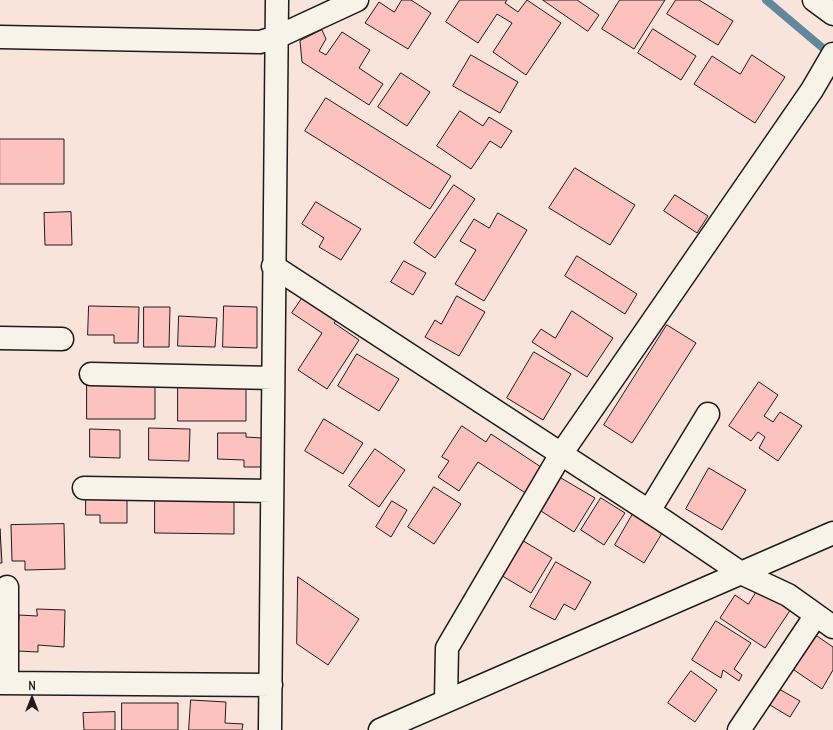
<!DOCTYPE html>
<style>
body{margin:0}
#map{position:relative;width:833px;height:730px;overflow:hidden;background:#f9e4db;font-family:Delius,sans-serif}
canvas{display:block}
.north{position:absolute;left:12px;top:678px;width:40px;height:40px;-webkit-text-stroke:3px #f7f3e8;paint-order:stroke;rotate:0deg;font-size:11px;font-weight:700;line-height:16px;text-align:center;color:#1c1c1c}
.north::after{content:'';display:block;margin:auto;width:14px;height:18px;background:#1c1c1c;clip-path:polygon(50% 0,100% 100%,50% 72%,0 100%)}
</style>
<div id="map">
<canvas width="833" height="730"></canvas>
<div class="north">N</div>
</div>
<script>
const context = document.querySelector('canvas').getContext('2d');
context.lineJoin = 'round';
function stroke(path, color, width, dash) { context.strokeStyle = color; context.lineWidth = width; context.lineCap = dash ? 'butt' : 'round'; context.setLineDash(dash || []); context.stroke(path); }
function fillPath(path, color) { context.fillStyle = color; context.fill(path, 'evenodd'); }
stroke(new Path2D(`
 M 766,0 L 831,55`), '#61889c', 8);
const building = new Path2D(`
 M 402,0 L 411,0 L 431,13 L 408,49 L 365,23 L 379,2 L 394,12 Z
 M 460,0 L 507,0 L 505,3 L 518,12 L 527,0 L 561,23 L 526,75 L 493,52 L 512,23 L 497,14 L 478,43 L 446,22 Z
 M 543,0 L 577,0 L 599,15 L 588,31 Z
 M 620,0 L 665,0 L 634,49 L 602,29 Z
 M 676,0 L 699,0 L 733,21 L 718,45 L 667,14 Z
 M 653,29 L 696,56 L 681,80 L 638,53 Z
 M 322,30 L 326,39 L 319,51 L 326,55 L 342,32 L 370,50 L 359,68 L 383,84 L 369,105 L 302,62 L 300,41 Z
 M 471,55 L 518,82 L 500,113 L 453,86 Z
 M 752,55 L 785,77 L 755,123 L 694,84 L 712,56 L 740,74 Z
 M 401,73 L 430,92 L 407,126 L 378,107 Z
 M 326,98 L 451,176 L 430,209 L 305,131 Z
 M 460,111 L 483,126 L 489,117 L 512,131 L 501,148 L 490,141 L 471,169 L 437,146 Z
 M 0,139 L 64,139 L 64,184 L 0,184 Z
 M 575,168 L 635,205 L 610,245 L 549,208 Z
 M 454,185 L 475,199 L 435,258 L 414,243 Z
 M 675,195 L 708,216 L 697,233 L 664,211 Z
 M 316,202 L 361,229 L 341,260 L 319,247 L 324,238 L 302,224 Z
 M 71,212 L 72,245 L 45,245 L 44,213 Z
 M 498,213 L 527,230 L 484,301 L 455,284 L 476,250 L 460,241 L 474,219 L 489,228 Z
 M 577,256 L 637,294 L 625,314 L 565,276 Z
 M 404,261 L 426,273 L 413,295 L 391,282 Z
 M 457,296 L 485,312 L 459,356 L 425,337 L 435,320 L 441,324 Z
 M 303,297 L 337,319 L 334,323 L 359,340 L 327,389 L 298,370 L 322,333 L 292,313 Z
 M 89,306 L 139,307 L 138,343 L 114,343 L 114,335 L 88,335 Z
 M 224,306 L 257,307 L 257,348 L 223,347 Z
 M 144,307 L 170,307 L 169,347 L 144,347 Z
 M 572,311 L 613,338 L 587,377 L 532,342 L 541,329 L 555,338 Z
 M 179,316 L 217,318 L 215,347 L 178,346 Z
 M 667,325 L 696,343 L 632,443 L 604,425 Z
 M 534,352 L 571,374 L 543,420 L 507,398 Z
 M 357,354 L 399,379 L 379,411 L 338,386 Z
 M 759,382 L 778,395 L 764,416 L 773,422 L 780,412 L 802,426 L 778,461 L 759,448 L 765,437 L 758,432 L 751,441 L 729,426 Z
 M 87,385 L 155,385 L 155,419 L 87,419 Z
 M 178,387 L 246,387 L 246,421 L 178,421 Z
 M 324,419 L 363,443 L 343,474 L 305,451 Z
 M 462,426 L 486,442 L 491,434 L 544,469 L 527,494 L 478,462 L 459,491 L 438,477 L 449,461 L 442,457 Z
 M 149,428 L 190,429 L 189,461 L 149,460 Z
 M 90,429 L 120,430 L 120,458 L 90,457 Z
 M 218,433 L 246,433 L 246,437 L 262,438 L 261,467 L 244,467 L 244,460 L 218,459 Z
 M 375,449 L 405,470 L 379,507 L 349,486 Z
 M 709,468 L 746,490 L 722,530 L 686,509 Z
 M 561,478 L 595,498 L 574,532 L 541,511 Z
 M 434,487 L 461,504 L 434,544 L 408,527 Z
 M 86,496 L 127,496 L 127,523 L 100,523 L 100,515 L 86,515 Z
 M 155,496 L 234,497 L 234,534 L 155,533 Z
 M 601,498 L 625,513 L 604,545 L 581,530 Z
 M 392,501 L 407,510 L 391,537 L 376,527 Z
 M 634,512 L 664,530 L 644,563 L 615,545 Z
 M 64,524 L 65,569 L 25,570 L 25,561 L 12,561 L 11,525 Z
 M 0,529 L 2,563 L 0,563 Z
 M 520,539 L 552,558 L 531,593 L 499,574 Z
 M 556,562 L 591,582 L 575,610 L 564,604 L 555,620 L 530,607 Z
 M 298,577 L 359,619 L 328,665 L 297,644 Z
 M 759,588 L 791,609 L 765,648 L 720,618 L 735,595 L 748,604 Z
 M 37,609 L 65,610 L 64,647 L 38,645 L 38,652 L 17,651 L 19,615 L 37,616 Z
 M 716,621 L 751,643 L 734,669 L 742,675 L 739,681 L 723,670 L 721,678 L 692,660 Z
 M 814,634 L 833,647 L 833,670 L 822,689 L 794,670 Z
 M 691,671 L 717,690 L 695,722 L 668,703 Z
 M 779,689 L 800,701 L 790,717 L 770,705 Z
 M 191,700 L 226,702 L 225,723 L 243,724 L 242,730 L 189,730 Z
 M 122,703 L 178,703 L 178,730 L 122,730 Z
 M 115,712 L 115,730 L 84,730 L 83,713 Z`);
fillPath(building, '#fec2be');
stroke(building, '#1c1c1c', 1);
const minor = new Path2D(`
 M 814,0 L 833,14
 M 0,37 L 260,42 L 277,37 L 357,0
 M 273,266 L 664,521 L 741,573 L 788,595 L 833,627
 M 0,338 L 62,339
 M 91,374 L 273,378
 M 84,488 L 272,491
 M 649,511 L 708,414
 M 7,587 L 7,683
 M 0,683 L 271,685
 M 446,700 L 447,648 L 561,454 L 812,90 L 833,54
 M 270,730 L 277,0
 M 380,730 L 833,533
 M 739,730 L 816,615`);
stroke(minor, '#1c1c1c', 25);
stroke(minor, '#f7f3e8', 22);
</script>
